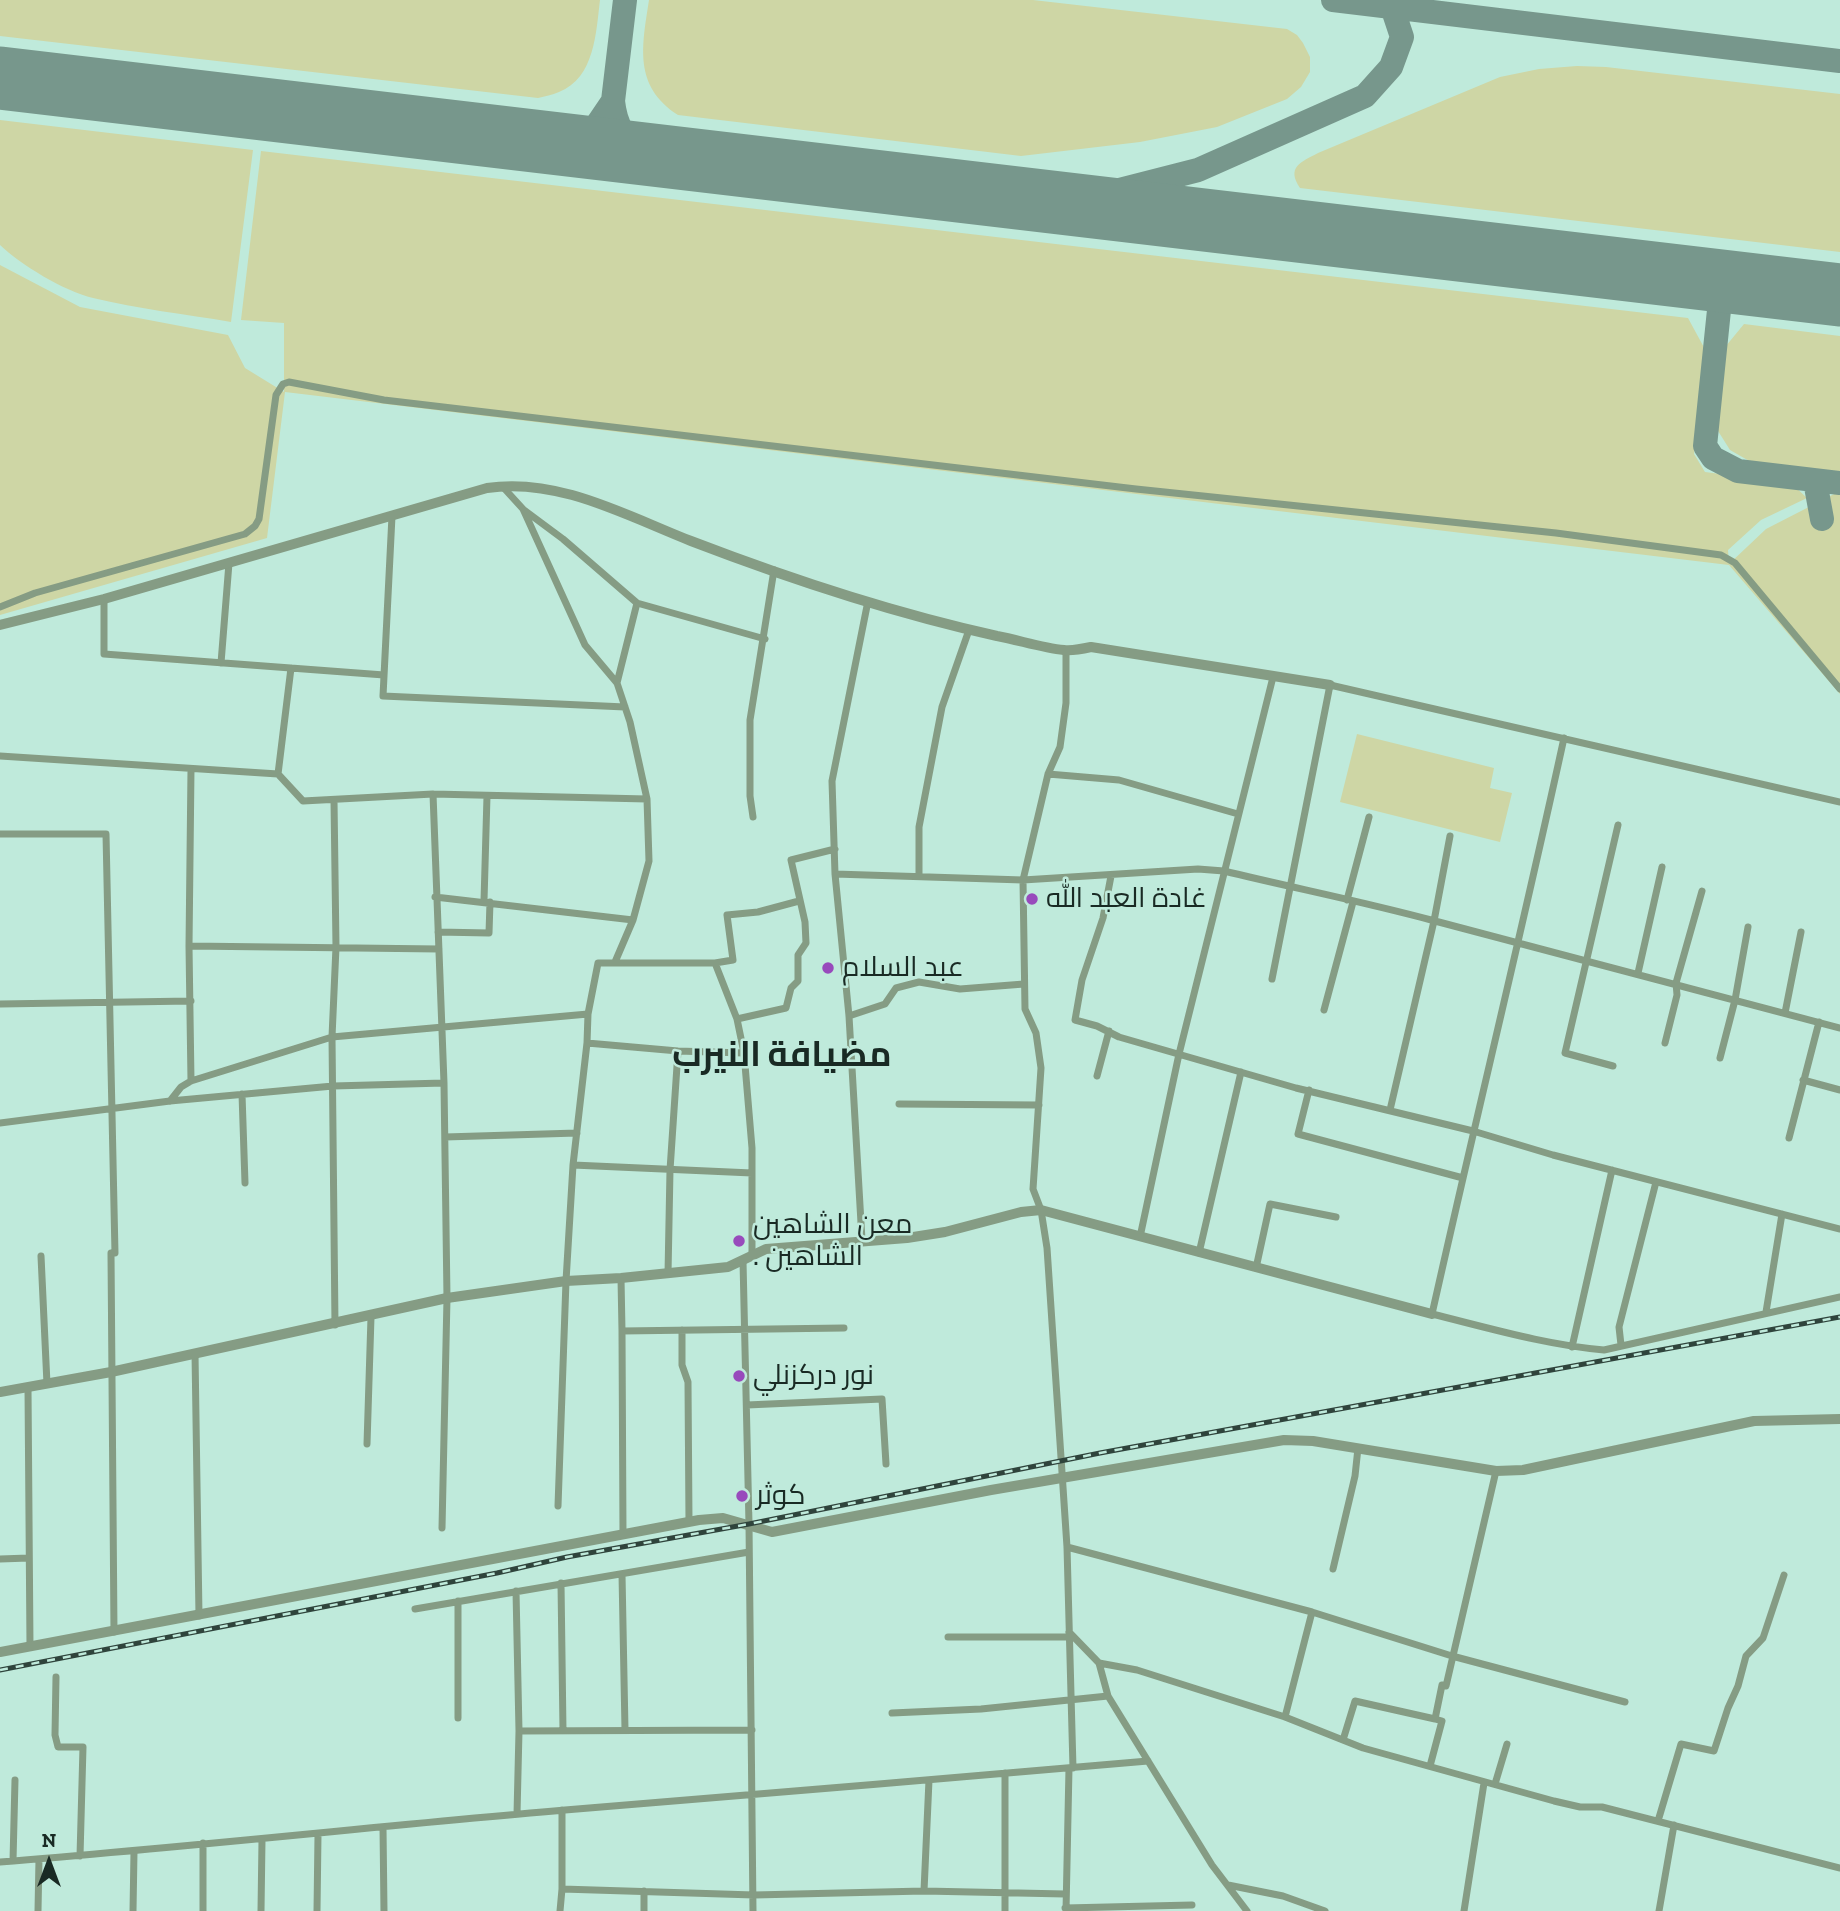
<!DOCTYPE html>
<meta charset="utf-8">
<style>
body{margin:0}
#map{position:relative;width:1840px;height:1911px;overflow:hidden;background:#bfeadb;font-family:"Zilla Slab",serif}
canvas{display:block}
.north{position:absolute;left:14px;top:1827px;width:70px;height:70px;-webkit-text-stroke:5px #bfeadb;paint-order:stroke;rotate:0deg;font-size:19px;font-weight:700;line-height:28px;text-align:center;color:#192a24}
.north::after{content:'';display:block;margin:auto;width:24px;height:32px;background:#192a24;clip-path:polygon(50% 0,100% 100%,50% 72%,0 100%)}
</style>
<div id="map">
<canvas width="1840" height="1911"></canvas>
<div class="north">N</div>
</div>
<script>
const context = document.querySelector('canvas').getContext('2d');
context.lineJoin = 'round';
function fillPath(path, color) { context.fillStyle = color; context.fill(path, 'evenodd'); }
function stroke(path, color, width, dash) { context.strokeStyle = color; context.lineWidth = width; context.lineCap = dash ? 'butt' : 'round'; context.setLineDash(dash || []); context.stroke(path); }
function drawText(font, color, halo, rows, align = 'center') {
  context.font = font + ' "Zilla Slab",Cairo,serif'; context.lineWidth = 5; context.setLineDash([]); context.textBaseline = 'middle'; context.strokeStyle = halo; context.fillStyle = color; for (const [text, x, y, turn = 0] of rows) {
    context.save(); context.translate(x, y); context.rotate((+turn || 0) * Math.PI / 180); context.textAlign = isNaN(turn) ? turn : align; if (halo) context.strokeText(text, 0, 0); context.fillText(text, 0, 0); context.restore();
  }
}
fillPath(new Path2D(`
 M 0,0 L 600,0 C 596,32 595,78 559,92 C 552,95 545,96 538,98 L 0,36 Z
 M 649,0 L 1033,0 L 1287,29 L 1297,35 L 1303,43 L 1310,57 L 1310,72 L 1301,87 L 1287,99 L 1217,127 L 1140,142 L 1021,156 L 678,115 C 633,86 642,46 649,0 Z
 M 1577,66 L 1606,67 L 1840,94 L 1840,252 L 1300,188 C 1286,167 1301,162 1318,153 L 1500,77 L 1539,69 Z
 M 0,120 L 253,150 L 231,322 C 185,314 138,309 93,298 C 64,291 21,265 0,245 Z
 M 261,151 L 1688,318 L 1707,353 L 1694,454 L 1705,472 L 1791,483 L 1807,498 L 1761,520 L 1728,550 L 1729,564 L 1766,529 L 1840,491 L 1840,694 L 1729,565 L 285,392 L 267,538 L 0,615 L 0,265 L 80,307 L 228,335 L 245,368 L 284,392 L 284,323 L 241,320 Z
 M 1744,324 L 1840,336 L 1840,475 L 1758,466 L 1730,450 L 1713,423 L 1721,352 Z
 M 1357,734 L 1494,768 L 1490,788 L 1512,793 L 1500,842 L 1340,802 Z`), '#ced6a5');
stroke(new Path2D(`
 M 1333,0 L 1840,61
 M 613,101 C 616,128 624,136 644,154
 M 565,144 L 581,139 L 594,129 L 613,101 L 625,0
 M 1045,201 L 1112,192 L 1198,170 L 1365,96 L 1391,67 L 1402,37 L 1392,7
 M 1722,281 L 1705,446 L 1713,458 L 1738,471 L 1840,483
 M 1815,481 L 1822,519`), '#77978c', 24);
stroke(new Path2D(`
 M 0,78 L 1840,295`), '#77978c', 63);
stroke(new Path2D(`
 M 502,486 L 523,509 L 585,645 L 617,683 L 630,722 L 647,799 L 649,861 L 633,920 L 615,962
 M 524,510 L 563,539 L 637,603 L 765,639
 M 392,516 L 383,696 L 625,707
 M 104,599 L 104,654 L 384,675
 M 0,607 L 35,593 L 245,534 L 255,526 L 259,519 L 276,395 L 283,384 L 289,382 L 384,400 L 1136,489 L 1556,533 L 1721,555 L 1735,563 L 1840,689
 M 1066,651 L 1066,703 L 1060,747 L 1048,774 L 1023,880 L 1025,1009 L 1036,1033 L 1041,1068 L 1033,1189 L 1041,1210 L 1047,1248 L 1067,1547 L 1073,1768
 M 221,663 L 229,563
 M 617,683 L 637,603
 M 1564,738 C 1522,931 1475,1122 1432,1314 C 1489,1328 1546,1345 1604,1350 L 1840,1297
 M 0,756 L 278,774 L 303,801 L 433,794 L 647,799
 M 191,769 L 189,946 L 191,1081
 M 278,774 L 291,668
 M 1048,774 L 1119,780 L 1238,814
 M 433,794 L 444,1083 L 447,1298 L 442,1528
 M 334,800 L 336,947 L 332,1037 L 335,1325
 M 753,817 L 750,796 L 750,720 L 774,570
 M 0,834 L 106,834 L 115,1253
 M 835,874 L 1023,880 L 1198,869 L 1224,871 C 1294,888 1365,902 1435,921 C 1570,957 1705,993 1840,1028
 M 919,876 L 919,827 L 942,707 L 969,630
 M 1111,876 L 1103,918 L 1082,980 L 1075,1020 L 1097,1026 L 1119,1037 L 1296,1088 L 1473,1131 L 1553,1155 L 1840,1229
 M 435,897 L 633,920
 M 1347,900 L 1369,817
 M 484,901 L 487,796
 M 438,932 L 489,933 L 490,902
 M 189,946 L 439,949
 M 715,963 L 737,1019 L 744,1053 L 752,1148 L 752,1255
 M 1638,973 L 1662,867
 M 1272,979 L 1330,685 L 1840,802
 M 0,1004 L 191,1001
 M 1324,1010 L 1353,902
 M 1785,1013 L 1801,932
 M 849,1016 L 885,1004 L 896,988 L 919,982 L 960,989 L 1024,984
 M 737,1019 L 786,1008 L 791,988 L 798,981 L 798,955 L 806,943 L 805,922 L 791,860 L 835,849
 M 587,1043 L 678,1051 L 744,1053
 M 1665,1043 L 1677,995 L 1676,983 L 1702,891
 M 1720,1058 L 1735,1000 L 1748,927
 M 1613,1066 L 1565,1053 L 1618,825
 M 1097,1076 L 1109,1031
 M 1803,1080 L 1840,1090
 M 1309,1090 L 1298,1134 L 1463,1178
 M 242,1094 L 245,1183
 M 170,1101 L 181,1087 L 191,1081 L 332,1037 L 588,1014
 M 899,1104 L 1039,1105
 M 1390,1110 L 1434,921 L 1450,836
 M 0,1123 L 170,1101 L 333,1086 L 444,1083
 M 445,1137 L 577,1133
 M 1789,1138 L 1819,1022
 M 573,1165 L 752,1173
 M 1140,1237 L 1179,1054 L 1273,677
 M 862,1240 L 849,1016 L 835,874 L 832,781 L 868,601
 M 111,1253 L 114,1632
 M 1199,1253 L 1241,1072
 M 41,1256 L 47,1384
 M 743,1261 L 749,1524 L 753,1911
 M 1256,1268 L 1270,1204 L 1336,1217
 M 668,1274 L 670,1170 L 678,1051
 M 621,1278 L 622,1331 L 844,1328
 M 1766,1312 L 1782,1214
 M 682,1330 L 682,1365 L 688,1382 L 689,1522
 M 622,1331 L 623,1535
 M 1621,1345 L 1619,1327 L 1656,1182
 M 1572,1347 L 1612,1170
 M 195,1353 L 199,1616
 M 28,1388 L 30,1647
 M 747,1405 L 882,1399 L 886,1464
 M 367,1444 L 371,1317
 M 558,1506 L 566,1281 L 573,1165 L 587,1043 L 588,1014 L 598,963 L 715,963 L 733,960 L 727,915 L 758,912 L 799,901
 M 1067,1547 L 1312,1612 L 1452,1656 L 1625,1702
 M 0,1559 L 29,1558
 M 1333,1569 L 1355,1476 L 1358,1448
 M 622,1574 L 625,1730
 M 561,1583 L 563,1731
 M 516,1591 L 519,1731 L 517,1814
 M 458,1601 L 458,1718
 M 415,1609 L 749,1552
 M 1069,1632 L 1099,1663 L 1137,1670 L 1285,1717 L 1363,1748 L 1554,1801 L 1580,1807 L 1602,1807 L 1840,1868
 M 948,1637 L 1069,1637
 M 1099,1663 L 1108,1696 L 1212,1865 L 1247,1911
 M 56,1677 L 55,1735 L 58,1747 L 83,1747 L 80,1856
 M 892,1713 L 981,1709 L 1108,1696
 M 1285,1717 L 1312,1612
 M 519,1731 L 752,1730
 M 1343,1740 L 1355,1701 L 1435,1719
 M 1430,1766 L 1442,1721 L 1435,1719 L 1442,1685 L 1446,1686 L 1496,1471
 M 1495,1784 L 1507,1744
 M 1658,1821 L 1681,1744 L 1714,1751 L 1728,1708 L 1738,1686 L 1746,1656 L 1763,1638 L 1784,1575
 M 383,1827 L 384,1911
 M 13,1861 L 15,1780
 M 0,1862 C 189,1847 377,1826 565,1810 C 759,1793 954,1779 1148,1761
 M 1228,1885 L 1283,1896 L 1325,1911
 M 562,1889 L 754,1895 L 924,1891 L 1065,1894
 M 644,1891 L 644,1911
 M 924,1891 L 929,1780
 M 1065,1908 L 1192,1905
 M 38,1911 L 39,1859
 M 133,1911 L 134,1852
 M 203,1911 L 203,1843
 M 261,1911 L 262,1840
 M 317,1911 L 318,1835
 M 560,1911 L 562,1889 L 562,1810
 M 1005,1911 L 1005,1773
 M 1066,1911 L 1069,1768
 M 1464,1911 L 1484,1783
 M 1659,1911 L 1674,1825`), '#859c84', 7);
stroke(new Path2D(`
 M 0,625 L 104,599 L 487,488 C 558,477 627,516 691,541 C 790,579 893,613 997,636 C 1019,640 1042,648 1064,650 C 1073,651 1082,649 1091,647 L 1330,685
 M 0,1392 L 111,1372 L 447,1298 L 566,1281 L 621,1278 L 728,1267 L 766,1249 L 907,1238 L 945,1232 L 1021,1212 L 1041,1210 L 1432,1314
 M 0,1652 L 699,1520 L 723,1518 L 772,1532 L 991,1490 L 1284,1440 L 1313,1441 L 1496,1471 L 1523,1470 L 1754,1421 L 1840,1419`), '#859c84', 10);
const rail = new Path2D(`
 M 0,1670 L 497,1573 L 567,1557 L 749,1524 L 1100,1453 L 1840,1317`);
stroke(rail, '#2f443c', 5);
stroke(rail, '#bfeadb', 2.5, [8]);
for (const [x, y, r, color] of [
 [1032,899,7,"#984abc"],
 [828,968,7,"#984abc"],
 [739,1241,7,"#984abc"],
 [739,1376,7,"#984abc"],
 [742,1496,7,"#984abc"]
]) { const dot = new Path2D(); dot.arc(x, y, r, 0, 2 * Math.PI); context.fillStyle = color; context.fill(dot); stroke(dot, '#bfeadb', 2.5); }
drawText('28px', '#192a24', '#bfeadb', [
 ["غادة العبد الله",1046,899],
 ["عبد السلام",842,968],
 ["معن الشاهين",753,1225],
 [". الشاهين",753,1257],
 ["نور دركزنلي",753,1376],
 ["كوثر",756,1496]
], 'left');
drawText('bold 35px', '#192a24', '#bfeadb', [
 ["مضيافة النيرب",782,1056]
]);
</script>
